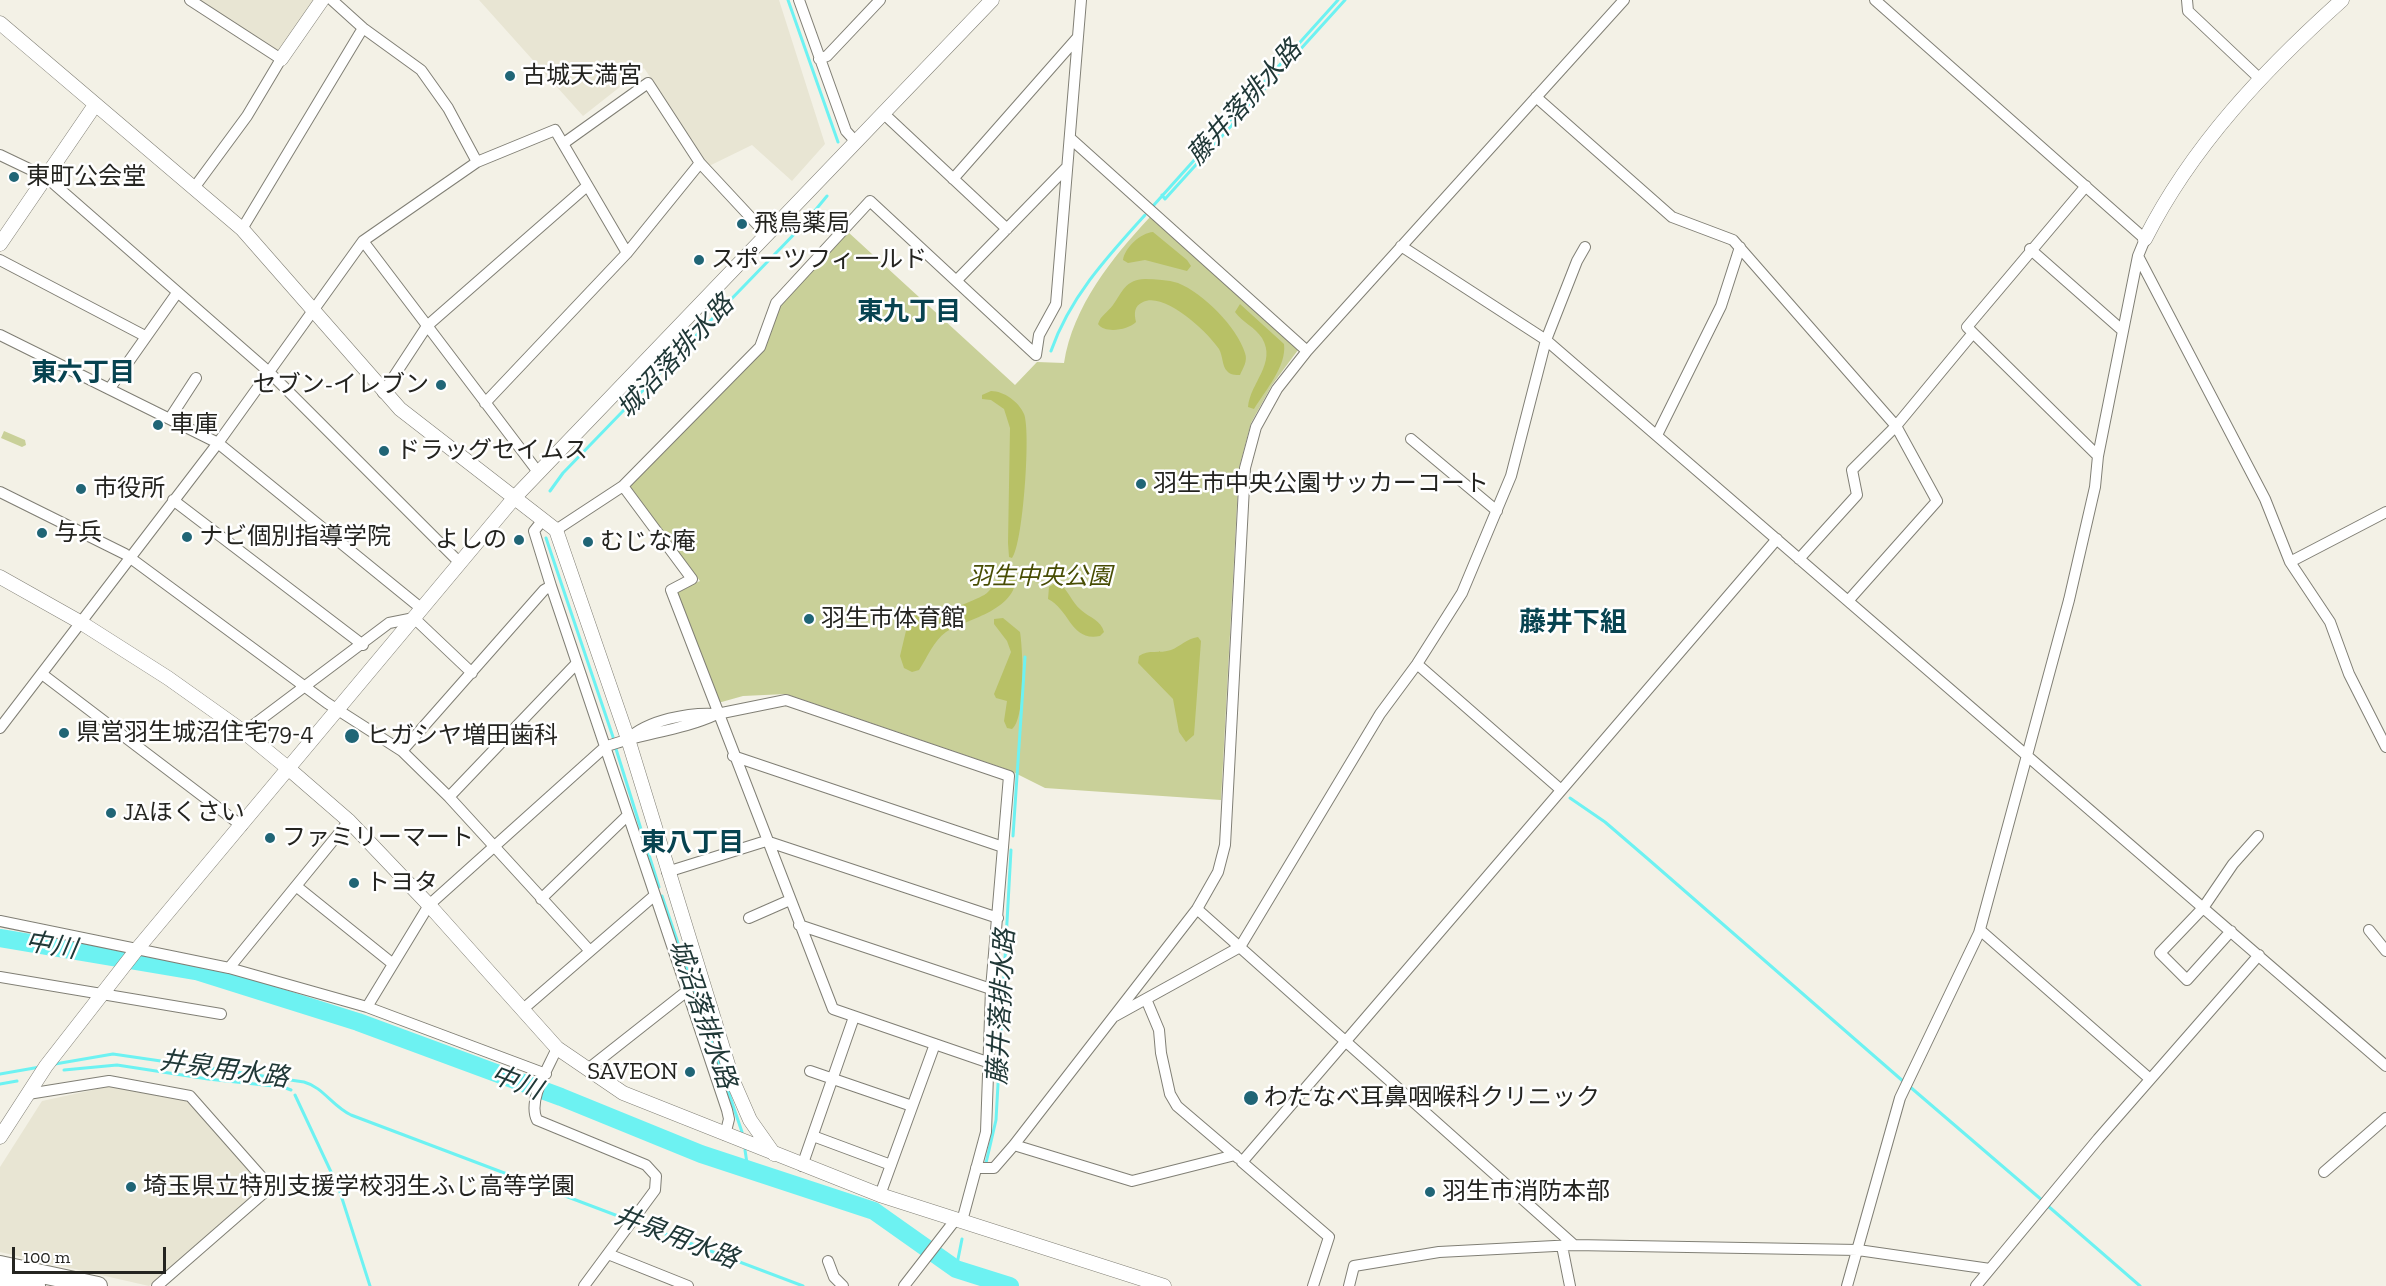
<!DOCTYPE html>
<meta charset="utf-8">
<style>
body{margin:0}
#map{position:relative;width:2386px;height:1286px;overflow:hidden;background:#f3f1e6;font-family:"Zilla Slab",serif}
canvas{display:block}
.scale{position:absolute;left:12px;top:1247px;width:154px;height:27px;box-sizing:border-box;border:3px solid #242420;border-top:0;padding-left:8px;font-size:18px;line-height:21px;white-space:nowrap;color:#242420;-webkit-text-stroke:4px #fff;paint-order:stroke}
</style>
<div id="map">
<canvas width="2386" height="1286"></canvas>
<div class="scale">100 m</div>
</div>
<script>
const context = document.querySelector('canvas').getContext('2d');
context.lineJoin = 'round';
function fillPath(path, color) { context.fillStyle = color; context.fill(path, 'evenodd'); }
function stroke(path, color, width, dash) { context.strokeStyle = color; context.lineWidth = width; context.lineCap = dash ? 'butt' : 'round'; context.setLineDash(dash || []); context.stroke(path); }
function drawText(font, color, halo, rows, align = 'center') {
  context.font = font + ' "Zilla Slab","Noto Sans JP",serif'; context.lineWidth = 5; context.setLineDash([]); context.textBaseline = 'middle'; context.strokeStyle = halo; context.fillStyle = color; for (const [text, x, y, turn = 0] of rows) {
    context.save(); context.translate(x, y); context.rotate((+turn || 0) * Math.PI / 180); context.textAlign = isNaN(turn) ? turn : align; if (halo) context.strokeText(text, 0, 0); context.fillText(text, 0, 0); context.restore();
  }
}
fillPath(new Path2D(`
 M 198,0 L 319,0 L 280,53 Z
 M 479,0 L 779,0 L 825,144 L 792,181 L 752,145 L 709,166 L 644,68 L 583,116 Z
 M 111,1086 L 190,1101 L 263,1185 L 262,1190 L 149,1286 L 0,1252 L 0,1167 L 42,1101 Z`), '#e8e5d3');
fillPath(new Path2D(`
 M 1150,217 L 1298,350 L 1272,385 L 1251,423 L 1239,468 L 1221,800 L 1045,788 L 1009,770 L 786,694 L 743,696 L 718,703 L 677,591 L 700,581 L 629,485 L 763,349 L 780,306 L 848,232 L 1015,385 L 1037,362 L 1064,363 C 1073,306 1112,258 1150,217 Z
 M 4,431 L 25,440 L 26,445 L 22,447 L 1,438 Z`), '#c9d099');
fillPath(new Path2D(`
 M 1153,232 L 1187,260 L 1191,266 L 1187,271 L 1145,260 L 1128,263 L 1123,260 C 1125,247 1141,233 1153,232 Z
 M 1145,279 C 1156,279 1168,280 1178,283 C 1203,293 1237,327 1245,353 C 1248,361 1243,368 1240,375 C 1235,375 1230,375 1227,371 C 1222,366 1223,356 1219,349 C 1208,332 1164,291 1143,302 C 1134,306 1134,313 1136,322 C 1128,330 1105,334 1098,324 C 1101,315 1107,313 1113,305 C 1123,291 1125,280 1145,279 Z
 M 1240,304 L 1284,344 C 1287,366 1265,391 1254,409 L 1248,407 C 1250,383 1277,363 1262,338 C 1255,327 1242,322 1235,312 Z
 M 991,391 C 1004,391 1019,402 1024,414 C 1031,431 1023,545 1012,558 L 1009,557 L 1008,543 L 1010,428 L 1004,409 L 991,400 L 982,399 L 982,395 Z
 M 1011,570 L 1016,573 C 1019,610 969,618 946,632 C 934,640 927,658 919,670 L 912,672 L 904,668 L 900,656 L 910,614 L 915,610 C 923,611 935,613 943,612 C 950,610 983,597 987,593 C 996,584 999,575 1011,570 Z
 M 1057,582 C 1068,588 1071,602 1081,610 C 1090,618 1101,620 1104,632 L 1100,636 C 1071,642 1070,610 1048,599 L 1049,587 Z
 M 1003,618 L 1020,632 C 1023,649 1026,719 1012,729 L 1007,728 L 1004,721 L 1007,701 L 996,698 L 994,694 L 1011,652 L 1007,641 L 994,624 L 994,619 Z
 M 1198,637 L 1201,641 L 1194,735 L 1186,742 L 1179,732 L 1173,699 L 1138,663 L 1139,656 C 1148,649 1160,654 1171,650 C 1181,646 1186,639 1198,637 Z`), '#b8c166');
stroke(new Path2D(`
 M 788,0 L 838,142
 M 1162,195 L 1165,199 L 1345,0
 M 1153,206 L 1338,0
 M 1051,351 C 1070,297 1107,257 1145,215
 M 550,491 L 563,473 L 803,225 L 827,196
 M 546,538 L 613,737
 M 616,749 L 659,887
 M 1570,798 L 1605,822 L 1648,859 L 1904,1082
 M 1013,836 L 1025,657
 M 662,896 L 742,1132
 M 55,1064 L 113,1054 L 304,1082 C 323,1087 333,1107 351,1115 L 803,1286
 M 64,1070 L 117,1065 L 208,1079 L 283,1087 L 291,1090
 M 0,1074 L 40,1067
 M 0,1084 L 17,1081
 M 1909,1086 L 2043,1201
 M 295,1095 L 339,1189 L 370,1286
 M 745,1150 L 748,1170
 M 986,1163 L 996,1120 L 1011,850
 M 2048,1206 L 2140,1286
 M 956,1269 L 962,1239`), '#6df2f2', 3);
stroke(new Path2D(`
 M 0,938 L 196,971 L 358,1022 L 561,1097 L 701,1154 L 874,1211 L 956,1269 L 1010,1286`), '#6df2f2', 18);
const minor = new Path2D(`
 M 190,0 L 281,59 L 247,116 L 194,188
 M 332,0 L 363,28 L 421,70 L 448,108 L 477,162
 M 799,0 L 846,131 L 856,142
 M 2187,0 L 2188,11 L 2259,78
 M 819,59 L 827,56 L 880,0
 M 1536,97 L 1672,217 L 1733,240 L 1896,426 L 1937,501 L 1848,601
 M 883,113 L 1007,229
 M 1070,138 L 1307,351
 M 564,143 L 648,83 L 700,163 L 767,235
 M 0,155 L 46,177 L 269,372 L 460,563
 M 953,179 L 1078,37
 M 242,229 L 363,28
 M 363,241 L 538,472
 M 1401,246 L 1546,340 L 2386,1066
 M 2030,249 L 2123,331
 M 2138,256 L 2265,499 L 2290,562 L 2330,622 L 2349,674 L 2386,747
 M 0,260 L 145,336
 M 956,281 L 1067,167
 M 1973,333 L 2098,456
 M 0,335 L 218,443 L 422,609
 M 110,388 L 177,293
 M 383,393 L 427,326 L 587,186
 M 485,403 L 627,253 L 700,163
 M 170,418 L 196,378
 M 1657,435 L 1721,306 L 1740,247
 M 1411,439 L 1497,511
 M 623,486 L 692,579 L 671,590 L 833,1009 L 990,1063
 M 0,492 L 125,554 L 327,703 L 402,751 L 449,797 L 590,951
 M 173,500 L 363,645
 M 556,530 L 623,486 L 760,347 L 776,303 L 870,201 L 1036,355 L 1039,335 L 1056,304 L 1081,0
 M 1799,559 L 1857,495 L 1852,470 L 1896,426 L 1973,333 L 1967,327 L 2086,186
 M 2290,562 L 2386,512
 M 1417,664 L 1560,789
 M 42,674 L 242,826
 M 717,714 L 786,700 L 1009,776 L 991,989 L 986,1132 L 962,1221
 M 0,728 L 218,443 L 363,241 L 477,162 L 555,130 L 627,253
 M 244,732 L 389,623 L 414,618 L 472,673
 M 402,751 L 544,590 L 551,586 L 534,531 L 542,521
 M 733,756 L 1003,847
 M 449,797 L 577,663
 M 667,872 L 766,841 L 998,918
 M 296,886 L 393,964
 M 655,895 L 727,1110 L 729,1119 L 725,1135
 M 541,899 L 628,815
 M 1197,909 L 1574,1245 L 1439,1252 L 1354,1266 L 1349,1286
 M 749,918 L 790,900
 M 0,921 L 229,968 L 367,1007 L 429,905 L 605,747 C 641,733 681,731 717,714 C 689,712 648,720 628,739
 M 799,925 L 991,989
 M 1980,930 L 2150,1079
 M 2369,930 L 2386,951
 M 2231,931 L 2187,980 L 2160,953 L 2203,908 L 2233,864 L 2258,836
 M 229,968 L 349,821
 M 0,977 L 221,1014
 M 1146,999 L 1159,1030 L 1161,1053 L 1170,1094 L 1177,1106 L 1238,1158
 M 367,1007 L 546,1074
 M 522,1010 L 655,895 L 551,586
 M 1115,1016 L 1240,947 L 1380,714 L 1417,664 L 1462,593 L 1511,476 L 1546,340 L 1577,261 L 1585,247
 M 557,1048 C 549,1067 527,1100 537,1120 L 646,1165 L 656,1176 L 655,1190 L 584,1286
 M 588,1069 L 687,991
 M 810,1071 L 912,1106
 M 28,1094 L 109,1081 L 190,1096 L 266,1182 L 266,1191 L 157,1286
 M 813,1136 L 891,1165
 M 1014,1145 L 1132,1181 L 1235,1155
 M 802,1166 L 854,1017
 M 976,1168 L 994,1168 L 1014,1145 L 1197,909 L 1218,872 L 1225,845 L 1245,468 L 1256,427 L 1277,389 L 1307,351 L 1624,0
 M 2324,1172 L 2386,1118
 M 880,1195 L 935,1044
 M 1574,1245 L 1858,1250 L 1990,1269
 M 1562,1246 L 1570,1286
 M 608,1254 L 688,1286
 M 828,1261 L 834,1277 L 843,1286
 M 904,1286 L 956,1219
 M 1313,1286 L 1329,1237 L 1242,1162 L 1777,539
 M 1847,1286 L 1900,1098 L 1979,933 L 2069,600 L 2095,487 L 2098,456 L 2138,256 L 2145,239 L 1875,0
 M 1976,1286 L 2098,1139 L 2259,955`);
const tertiary = new Path2D(`
 M 0,23 L 242,229 L 400,409 L 556,530 L 628,739 L 733,1081 L 750,1120 L 774,1154
 M 281,59 L 322,0
 M 2145,239 C 2192,146 2264,70 2342,0
 M 0,244 L 95,105
 M 0,577 L 80,622 L 168,678 L 244,732 L 289,769 L 349,821 L 429,905 L 557,1048 L 623,1093 L 880,1195 L 1164,1286
 M 0,1137 L 46,1066 L 138,948 L 515,497 L 992,0`);
const primary = new Path2D(`
 M 0,1265 L 98,1286
 M 0,1278 L 36,1286`);
stroke(minor, '#807f75', 12);
stroke(tertiary, '#807f75', 15);
stroke(primary, '#807f75', 20);
stroke(minor, '#fff', 10);
stroke(tertiary, '#fff', 14);
stroke(primary, '#fff', 18);
for (const [x, y, r, color] of [
 [510,76,6,"#206576"],
 [14,177,6,"#206576"],
 [742,224,6,"#206576"],
 [699,260,6,"#206576"],
 [441,385,6,"#206576"],
 [158,425,6,"#206576"],
 [384,451,6,"#206576"],
 [1141,484,6,"#206576"],
 [81,489,6,"#206576"],
 [42,533,6,"#206576"],
 [187,537,6,"#206576"],
 [519,540,6,"#206576"],
 [588,542,6,"#206576"],
 [809,619,6,"#206576"],
 [64,733,6,"#206576"],
 [352,736,8,"#206576"],
 [111,813,6,"#206576"],
 [270,838,6,"#206576"],
 [354,883,6,"#206576"],
 [690,1072,6,"#206576"],
 [1251,1098,8,"#206576"],
 [131,1187,6,"#206576"],
 [1430,1192,6,"#206576"]
]) { const dot = new Path2D(); dot.arc(x, y, r, 0, 2 * Math.PI); context.fillStyle = color; context.fill(dot); stroke(dot, '#fff', 2); }
drawText('24px', '#242420', '#fff', [
 ["古城天満宮",522,76],
 ["東町公会堂",26,177],
 ["飛鳥薬局",754,224],
 ["スポーツフィ一ルド",711,260],
 ["セブン-イレブン",429,385,"right"],
 ["車庫",170,425],
 ["ドラッグセイムス",396,451],
 ["羽生市中央公園サッカーコート",1153,484],
 ["市役所",93,489],
 ["与兵",54,533],
 ["ナビ個別指導学院",199,537],
 ["よしの",507,540,"right"],
 ["むじな庵",600,542],
 ["羽生市体育館",821,619],
 ["県営羽生城沼住宅79-4",76,733],
 ["ヒガシヤ増田歯科",366,736],
 ["JAほくさい",123,813],
 ["ファミリーマート",282,838],
 ["トヨタ",366,883],
 ["SAVEON",678,1072,"right"],
 ["わたなべ耳鼻咽喉科クリニック",1264,1098],
 ["埼玉県立特別支援学校羽生ふじ高等学園",143,1187],
 ["羽生市消防本部",1442,1192]
], 'left');
drawText('italic 24px', '#484d04', '#fff', [
 ["羽生中央公園",1040,577]
]);
drawText('italic 26px', '#203837', '#fff', [
 ["藤井落排水路",1245,103,-48],
 ["城沼落排水路",676,357,-47],
 ["中川",51,946,9],
 ["藤井落排水路",1002,1007,-87],
 ["城沼落排水路",702,1014,71],
 ["井泉用水路",224,1070,8],
 ["中川",516,1083,21],
 ["井泉用水路",676,1238,21]
]);
drawText('bold 26px', '#074350', '#fff', [
 ["東九丁目",909,313],
 ["東六丁目",83,374],
 ["東八丁目",692,844]
]);
drawText('bold 27px', '#074350', '#fff', [
 ["藤井下組",1573,623]
]);
</script>
